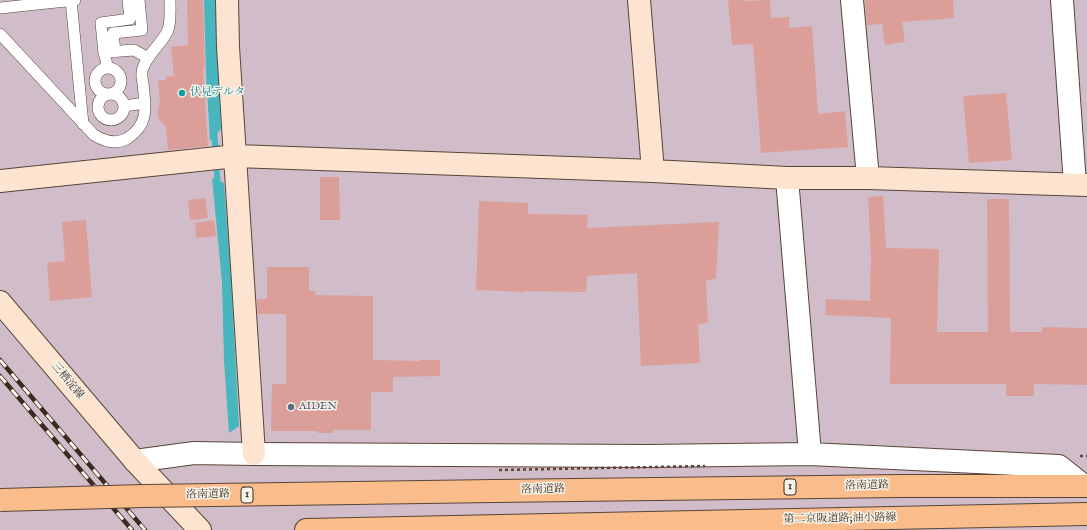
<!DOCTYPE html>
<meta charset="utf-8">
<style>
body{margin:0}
canvas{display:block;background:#f4dcc0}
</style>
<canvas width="1087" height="530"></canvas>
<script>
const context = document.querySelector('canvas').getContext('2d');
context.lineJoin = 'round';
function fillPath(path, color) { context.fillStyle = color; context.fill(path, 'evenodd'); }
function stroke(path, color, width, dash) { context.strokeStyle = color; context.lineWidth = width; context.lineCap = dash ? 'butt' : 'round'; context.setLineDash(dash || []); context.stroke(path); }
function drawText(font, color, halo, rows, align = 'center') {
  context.font = font + ' "IM FELL English","Noto Serif JP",serif'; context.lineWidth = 3; context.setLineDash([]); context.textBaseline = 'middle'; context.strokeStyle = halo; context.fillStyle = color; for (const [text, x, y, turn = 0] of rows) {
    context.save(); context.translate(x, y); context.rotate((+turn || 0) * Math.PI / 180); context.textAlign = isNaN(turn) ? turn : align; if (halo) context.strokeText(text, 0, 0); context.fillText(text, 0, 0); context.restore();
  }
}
fillPath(new Path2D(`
 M 0,0 L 1087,0 L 1087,530 L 0,530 Z`), '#d1bdc9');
fillPath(new Path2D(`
 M 204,0 L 215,0 L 221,129 L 210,141 L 206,73 Z
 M 212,178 L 224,183 L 231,278 L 239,426 L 229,433 L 224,360 L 222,282 Z`), '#47b6bf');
stroke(new Path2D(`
 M 214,129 L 216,154
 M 216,163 L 218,187`), '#47b6bf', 6);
fillPath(new Path2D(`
 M 187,0 L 203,0 L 205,67 L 203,67 L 208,146 L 168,150 L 166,127 L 159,119 L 158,116 L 157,112 L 160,104 L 158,80 L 166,80 L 166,77 L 174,76 L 171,47 L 188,45 Z
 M 728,0 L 744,0 L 744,1 L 770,0 L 771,18 L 789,17 L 789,28 L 812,26 L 818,114 L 845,111 L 848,147 L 761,153 L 753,44 L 732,45 Z
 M 865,0 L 953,0 L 954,18 L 902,22 L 905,42 L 885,45 L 882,24 L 867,25 Z
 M 1006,93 L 1012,160 L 969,163 L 963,96 Z
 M 320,177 L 339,177 L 340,220 L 320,220 Z
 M 883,196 L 886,248 L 939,249 L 937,332 L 988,332 L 987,199 L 1009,199 L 1010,332 L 1042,332 L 1042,327 L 1087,328 L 1087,385 L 1034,384 L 1034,396 L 1006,396 L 1006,384 L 890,384 L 891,318 L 825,315 L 826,299 L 870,301 L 871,257 L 868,197 Z
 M 205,198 L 208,218 L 190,220 L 188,200 Z
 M 479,201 L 528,203 L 528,214 L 588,215 L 587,228 L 719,222 L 716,279 L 706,280 L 708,323 L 698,324 L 700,363 L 641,366 L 637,273 L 587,276 L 586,292 L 524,291 L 524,292 L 476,290 Z
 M 86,220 L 92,297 L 50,301 L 47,263 L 65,261 L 62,222 Z
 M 214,220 L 216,236 L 196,238 L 195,223 Z
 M 267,267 L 309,267 L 309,291 L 315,291 L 315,295 L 373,296 L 373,360 L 420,361 L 420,360 L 440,360 L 440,376 L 393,377 L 393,392 L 372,392 L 372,393 L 371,393 L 371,430 L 333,430 L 333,433 L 318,433 L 318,431 L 271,431 L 272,384 L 286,384 L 286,314 L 258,314 L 257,299 L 267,299 Z`), '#dc9e99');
const lane = new Path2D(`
 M 71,0 L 83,124
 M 0,8 L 75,0
 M 0,34 L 94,135 C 104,141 117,145 128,138 C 150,123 145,106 143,83 C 142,79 141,73 143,68 C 148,53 162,44 168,30 C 171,21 170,10 170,0
 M 108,52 L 134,50 L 148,58
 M 115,52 L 113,33 L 142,30 L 139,0
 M 107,68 L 106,60 L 104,53 L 101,23 L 130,19 L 128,0
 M95 81a13 13 0 1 1 26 0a13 13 0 1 1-26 0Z
 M98 107a13 13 0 1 1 26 0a13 13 0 1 1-26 0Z
 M 124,106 L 145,103`);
const street = new Path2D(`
 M 852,0 L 868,178
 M 1062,0 L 1075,184
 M 787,178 L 810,454
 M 135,461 L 194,453 L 254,454 L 646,456 L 810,454 L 1059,466 L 1084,486`);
const secondary = new Path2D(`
 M 227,0 L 228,47 L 254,454
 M 639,0 L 653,171
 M 0,181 L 236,156 L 653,171 L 787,178 L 868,178 L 1087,185
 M 0,302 L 135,461 L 200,530`);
const highway = new Path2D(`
 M 494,491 L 900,486 L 1087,486
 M 306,530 L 1087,514`);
stroke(lane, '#574536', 12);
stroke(street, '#574536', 24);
stroke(secondary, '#574536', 24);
stroke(highway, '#574536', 24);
stroke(new Path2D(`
 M 1080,456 L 1087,456`), '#574536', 2.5, [3, 3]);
stroke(lane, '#fff', 11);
stroke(street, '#fff', 22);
stroke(secondary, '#fde4d0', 22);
stroke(highway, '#f9bc8a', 22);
const rail = new Path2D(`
 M 0,360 L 145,530
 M 0,376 L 132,530`);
stroke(rail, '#3b2a1e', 4.5);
stroke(rail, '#f7f3e8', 3, [9]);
const highwayBridge = new Path2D(`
 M 0,500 L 144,496 L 494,491`);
stroke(highwayBridge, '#574536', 24, []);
stroke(new Path2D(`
 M 499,470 L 705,466`), '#574536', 2.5, [3, 3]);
stroke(highwayBridge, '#f9bc8a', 22);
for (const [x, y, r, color] of [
 [182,93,4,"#0f9aa8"],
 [291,407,4,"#5c6f8a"]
]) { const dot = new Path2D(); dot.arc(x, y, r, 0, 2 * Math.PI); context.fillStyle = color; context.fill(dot); stroke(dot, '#f7f3e8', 1.5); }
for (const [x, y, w] of [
 [790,487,12],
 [247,495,12]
]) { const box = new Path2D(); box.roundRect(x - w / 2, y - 8, w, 16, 3); context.fillStyle = '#f7f3e8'; context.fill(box); stroke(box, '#3b2a1e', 1); }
drawText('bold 10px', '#3b2a1e', null, [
 ["1",790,487],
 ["1",247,495]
]);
drawText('11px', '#0d838f', '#f7f3e8', [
 ["伏見デルタ",190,93]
], 'left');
drawText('11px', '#3b2a1e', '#f7f3e8', [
 ["三栖淀線",67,381,50],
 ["洛南道路",867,486,-1],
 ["洛南道路",543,490,-1],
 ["洛南道路",208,495,-1],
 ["第二京阪道路;油小路線",840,519,-1]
]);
drawText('11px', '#4e5e75', '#f7f3e8', [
 ["AIDEN",299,407]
], 'left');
</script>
